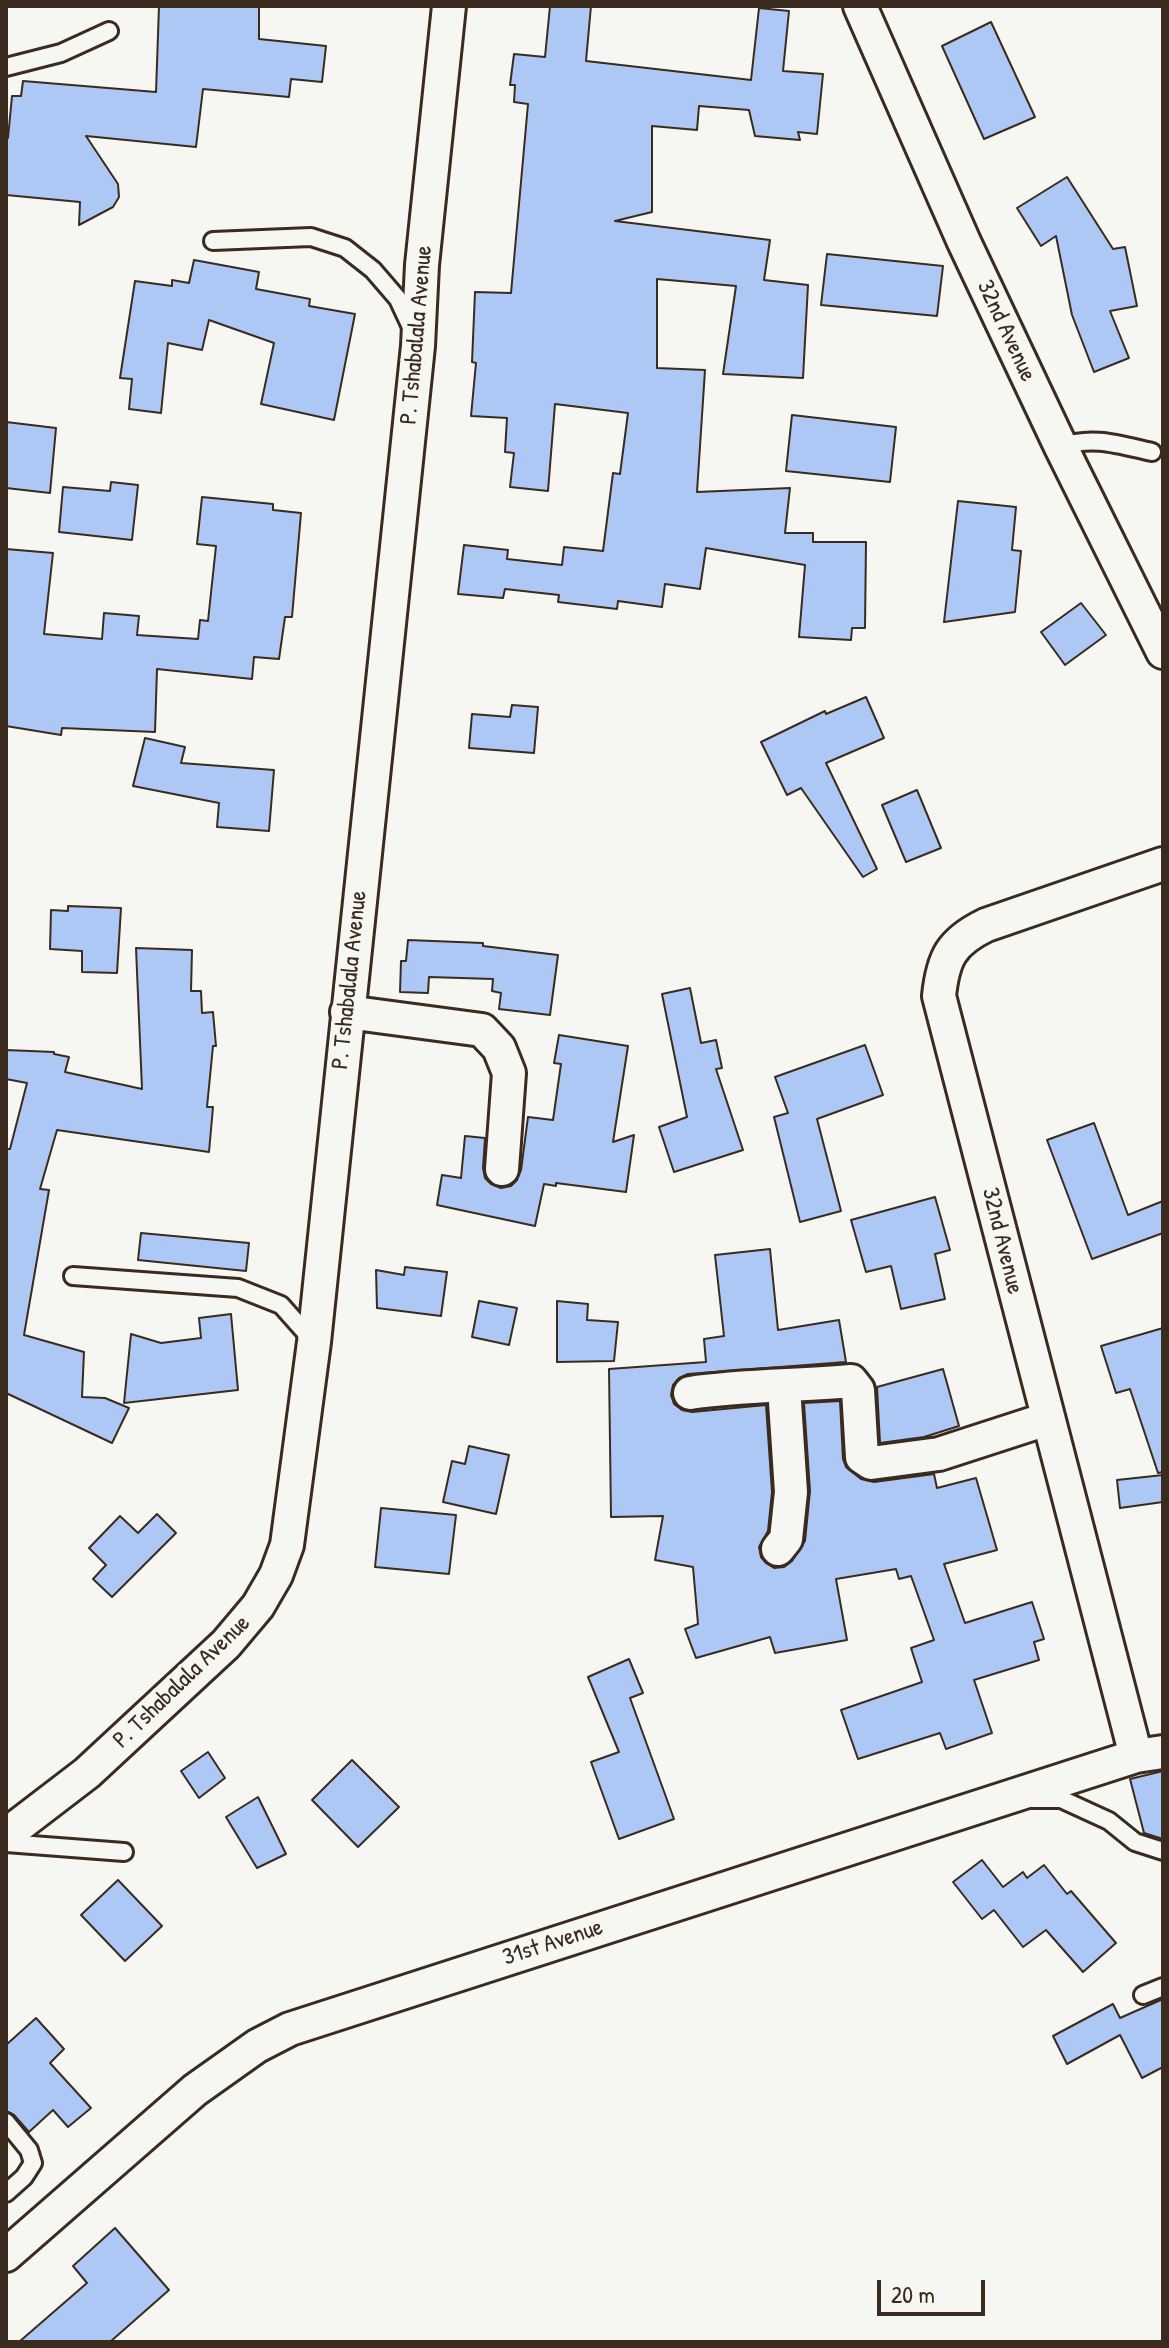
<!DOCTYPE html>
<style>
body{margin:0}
#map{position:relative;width:1169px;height:2348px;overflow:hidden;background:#f6f6f2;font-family:"Patrick Hand",sans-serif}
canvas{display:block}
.frame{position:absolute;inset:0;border:8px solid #3b2a1e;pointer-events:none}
.scale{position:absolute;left:877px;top:2280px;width:108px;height:36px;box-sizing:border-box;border:4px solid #3b2a1e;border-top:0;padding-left:10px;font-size:24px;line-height:28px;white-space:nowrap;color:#3b2a1e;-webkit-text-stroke:6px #f6f6f2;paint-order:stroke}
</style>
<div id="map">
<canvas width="1169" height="2348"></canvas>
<div class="frame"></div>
<div class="scale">20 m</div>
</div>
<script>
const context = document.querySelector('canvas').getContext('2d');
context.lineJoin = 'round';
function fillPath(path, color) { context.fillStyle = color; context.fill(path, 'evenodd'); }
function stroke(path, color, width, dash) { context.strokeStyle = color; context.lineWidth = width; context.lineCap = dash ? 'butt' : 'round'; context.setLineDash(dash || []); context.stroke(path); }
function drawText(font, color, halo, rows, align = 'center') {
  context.font = font + ' "Patrick Hand",sans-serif'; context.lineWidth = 7; context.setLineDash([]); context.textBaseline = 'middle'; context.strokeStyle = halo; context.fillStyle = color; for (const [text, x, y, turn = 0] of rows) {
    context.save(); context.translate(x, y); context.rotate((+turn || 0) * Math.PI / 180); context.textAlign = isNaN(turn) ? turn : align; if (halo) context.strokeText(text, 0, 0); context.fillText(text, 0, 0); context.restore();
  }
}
const building = new Path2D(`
 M 159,6 L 259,6 L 259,39 L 326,46 L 322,82 L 291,79 L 289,97 L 203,89 L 196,147 L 86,136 L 118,184 L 119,197 L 113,207 L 79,225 L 80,202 L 6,195 L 6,138 L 8,138 L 12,96 L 21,96 L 23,81 L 156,92 Z
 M 550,6 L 591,6 L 586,61 L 751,80 L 759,8 L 789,11 L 783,71 L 823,74 L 817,134 L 798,132 L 800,140 L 755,136 L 749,110 L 699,106 L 697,130 L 652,126 L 652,212 L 615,221 L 770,240 L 764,280 L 808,285 L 803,378 L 723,374 L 736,286 L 657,279 L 657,368 L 705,370 L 697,492 L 790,488 L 785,533 L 813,533 L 813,542 L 866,542 L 865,628 L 852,628 L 851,640 L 799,637 L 805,565 L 706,548 L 700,589 L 665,584 L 662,607 L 618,601 L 617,609 L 558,602 L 559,595 L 505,589 L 503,598 L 458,594 L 464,545 L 508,550 L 507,559 L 562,565 L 564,547 L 603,551 L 613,473 L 620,474 L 628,413 L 555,404 L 548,491 L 510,487 L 514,453 L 505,452 L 507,418 L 471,416 L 476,363 L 472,362 L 475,292 L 511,293 L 528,104 L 514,102 L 515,85 L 510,85 L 514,54 L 545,57 Z
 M 991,22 L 1035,117 L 984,139 L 942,46 Z
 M 1067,177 L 1113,249 L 1125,247 L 1137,306 L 1110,311 L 1129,358 L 1094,372 L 1072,315 L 1056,236 L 1041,246 L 1017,208 Z
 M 827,254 L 943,266 L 937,316 L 821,305 Z
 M 194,260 L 259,272 L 256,289 L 310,299 L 309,306 L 355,314 L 334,420 L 261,404 L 274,343 L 209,320 L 202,350 L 168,343 L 161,413 L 129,409 L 132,379 L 120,378 L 135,281 L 172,286 L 172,280 L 189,283 Z
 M 792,415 L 896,427 L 890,482 L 786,471 Z
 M 6,422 L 56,428 L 50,493 L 6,488 Z
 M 111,482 L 138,485 L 132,540 L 59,532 L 63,487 L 110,491 Z
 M 202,497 L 273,504 L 273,510 L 301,513 L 292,617 L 285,617 L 279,659 L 254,657 L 252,679 L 157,669 L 155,732 L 62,728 L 61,735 L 6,726 L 6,549 L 53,553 L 44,634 L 102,639 L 104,613 L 139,616 L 137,635 L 198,639 L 200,620 L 208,621 L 216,546 L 197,544 Z
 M 958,501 L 1016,507 L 1012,550 L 1021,551 L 1015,612 L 944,622 Z
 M 1081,603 L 1106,635 L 1065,665 L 1041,632 Z
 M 866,697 L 884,738 L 826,763 L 877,869 L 863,877 L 801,788 L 787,795 L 761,742 L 825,711 L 826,714 Z
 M 512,705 L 538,707 L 534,753 L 469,748 L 472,714 L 510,717 Z
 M 145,738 L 185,747 L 181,763 L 274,770 L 269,831 L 217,827 L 219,803 L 133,786 Z
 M 917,790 L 941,848 L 906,862 L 882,805 Z
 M 68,906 L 121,908 L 117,973 L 82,972 L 82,951 L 50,949 L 51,910 L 68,911 Z
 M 408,940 L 483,943 L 483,946 L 558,955 L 550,1015 L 499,1009 L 501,993 L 492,991 L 493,979 L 429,977 L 428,993 L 400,992 L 401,961 L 406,961 Z
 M 136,948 L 192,950 L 191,991 L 201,991 L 202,1013 L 213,1012 L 216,1046 L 213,1046 L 207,1107 L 213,1107 L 209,1152 L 57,1130 L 40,1189 L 49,1190 L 24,1335 L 84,1352 L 82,1397 L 105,1398 L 129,1408 L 112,1443 L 6,1393 L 6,1149 L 10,1149 L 27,1083 L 6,1079 L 6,1050 L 54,1052 L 54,1054 L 69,1057 L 65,1072 L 142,1089 Z
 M 690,988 L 701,1043 L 716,1040 L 722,1068 L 716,1069 L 743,1150 L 674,1172 L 659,1127 L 687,1117 L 662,994 Z
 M 559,1035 L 628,1046 L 613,1142 L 634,1135 L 626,1192 L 556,1183 L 556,1186 L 544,1184 L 535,1226 L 437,1205 L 442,1175 L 461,1178 L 465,1136 L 485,1138 L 483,1168 L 485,1178 L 491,1184 L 501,1188 L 511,1186 L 517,1180 L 521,1170 L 528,1117 L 553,1120 L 561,1064 L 554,1063 Z
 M 865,1045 L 883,1095 L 817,1119 L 841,1211 L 800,1222 L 774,1117 L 788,1113 L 775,1077 Z
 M 1094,1123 L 1128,1215 L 1163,1201 L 1163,1233 L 1092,1259 L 1047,1140 Z
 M 935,1197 L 950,1250 L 935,1254 L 945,1299 L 901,1309 L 891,1266 L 866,1272 L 851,1220 Z
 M 141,1233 L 249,1243 L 246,1271 L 138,1260 Z
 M 770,1249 L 778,1330 L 839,1320 L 846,1362 L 688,1374 L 679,1378 L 673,1385 L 671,1395 L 674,1404 L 682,1410 L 692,1412 L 766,1405 L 772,1492 L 768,1531 L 759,1547 L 761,1557 L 766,1563 L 774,1568 L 784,1567 L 792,1561 L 805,1541 L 810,1491 L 804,1403 L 840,1401 L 843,1459 L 846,1467 L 861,1479 L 874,1482 L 934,1474 L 937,1488 L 976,1478 L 997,1550 L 944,1564 L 965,1623 L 1032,1602 L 1044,1639 L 1034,1642 L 1039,1660 L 974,1680 L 992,1733 L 946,1749 L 940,1733 L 858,1759 L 841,1710 L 922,1682 L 911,1648 L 934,1640 L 911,1576 L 899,1579 L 896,1569 L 836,1579 L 847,1640 L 775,1653 L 770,1637 L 696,1658 L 685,1629 L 698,1624 L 693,1567 L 655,1560 L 663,1516 L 611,1517 L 609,1369 L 706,1362 L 704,1339 L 724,1336 L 715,1255 Z
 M 405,1267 L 447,1272 L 441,1316 L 377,1308 L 376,1270 L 404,1275 Z
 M 479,1301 L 517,1308 L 509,1345 L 472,1337 Z
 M 557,1301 L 588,1304 L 587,1320 L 618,1322 L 614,1361 L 557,1362 Z
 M 231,1314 L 238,1390 L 124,1403 L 131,1334 L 161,1343 L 201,1338 L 199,1318 Z
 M 1163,1328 L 1163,1472 L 1158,1473 L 1130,1389 L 1116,1393 L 1101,1346 Z
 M 943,1369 L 959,1426 L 924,1437 L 880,1443 L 877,1387 Z
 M 469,1446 L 509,1455 L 496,1514 L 443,1502 L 452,1461 L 465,1464 Z
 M 1163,1475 L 1163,1502 L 1120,1508 L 1117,1480 Z
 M 381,1508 L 456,1515 L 449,1574 L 375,1567 Z
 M 157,1514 L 176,1533 L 112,1597 L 93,1579 L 106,1565 L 89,1548 L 120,1516 L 138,1533 Z
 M 629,1659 L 643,1693 L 630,1698 L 674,1819 L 619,1839 L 591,1762 L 619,1752 L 588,1677 Z
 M 208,1752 L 225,1778 L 199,1798 L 181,1771 Z
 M 352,1760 L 399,1807 L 358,1847 L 312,1800 Z
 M 1163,1771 L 1163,1839 L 1144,1833 L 1130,1779 Z
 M 258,1797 L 286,1854 L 257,1868 L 226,1817 Z
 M 982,1860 L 1003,1887 L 1023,1872 L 1027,1878 L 1044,1865 L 1067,1894 L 1071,1891 L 1116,1943 L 1083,1972 L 1046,1930 L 1023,1947 L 994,1910 L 982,1919 L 953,1882 Z
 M 118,1880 L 162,1926 L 125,1961 L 81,1915 Z
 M 1163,1999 L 1163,2067 L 1142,2078 L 1120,2035 L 1067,2064 L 1053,2036 L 1113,2004 L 1120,2018 Z
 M 36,2018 L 64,2049 L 50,2063 L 91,2108 L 68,2127 L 53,2110 L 29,2132 L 14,2115 L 6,2111 L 6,2045 Z
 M 115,2228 L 169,2290 L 110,2342 L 19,2342 L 87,2283 L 73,2266 Z`);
fillPath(building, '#aec8f6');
stroke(building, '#3b2a1e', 2);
const service = new Path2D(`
 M 6,67 L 61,53 L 109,31
 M 213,241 L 311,237 L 345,248 L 373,270 L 398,299 L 412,329
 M 1061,447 C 1092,435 1120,445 1152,452
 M 73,1276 L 238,1288 L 281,1305 L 313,1341
 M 1033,1799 L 1061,1799 L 1109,1821 L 1135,1842 L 1163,1851
 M 6,1843 L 124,1852
 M 1143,1995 L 1163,1987
 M 6,2122 L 29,2150 L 33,2163 L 24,2177 L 6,2193`);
const minor = new Path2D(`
 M 860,6 L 964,242 L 1061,447 L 1163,652
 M 347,1012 L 482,1030 L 499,1048 L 509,1073 L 502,1169
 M 690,1393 C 744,1385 798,1386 851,1381 L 858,1390 L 862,1457 L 871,1463 L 939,1454 L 1047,1419
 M 778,1549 L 786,1539 L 791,1492 L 784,1387
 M 1136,1756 L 939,996 C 943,958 951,942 986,925 L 1163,864
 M 6,1835 L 87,1773 L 226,1644 L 258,1606 L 276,1575 L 287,1545 L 314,1342 L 418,346 L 422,265 L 449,6
 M 6,2255 L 195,2090 L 257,2046 L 290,2029 L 1136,1756 L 1163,1752`);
stroke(service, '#3b2a1e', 22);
stroke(minor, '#3b2a1e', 38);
stroke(service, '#f6f6f2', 16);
stroke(minor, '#f6f6f2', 32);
drawText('24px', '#3b2a1e', '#f6f6f2', [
 ["32nd Avenue",1006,331,65],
 ["P. Tshabalala Avenue",417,335,-85],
 ["P. Tshabalala Avenue",350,980,-84],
 ["32nd Avenue",1002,1241,76],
 ["P. Tshabalala Avenue",182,1682,-44],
 ["31st Avenue",553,1943,-18]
]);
</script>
